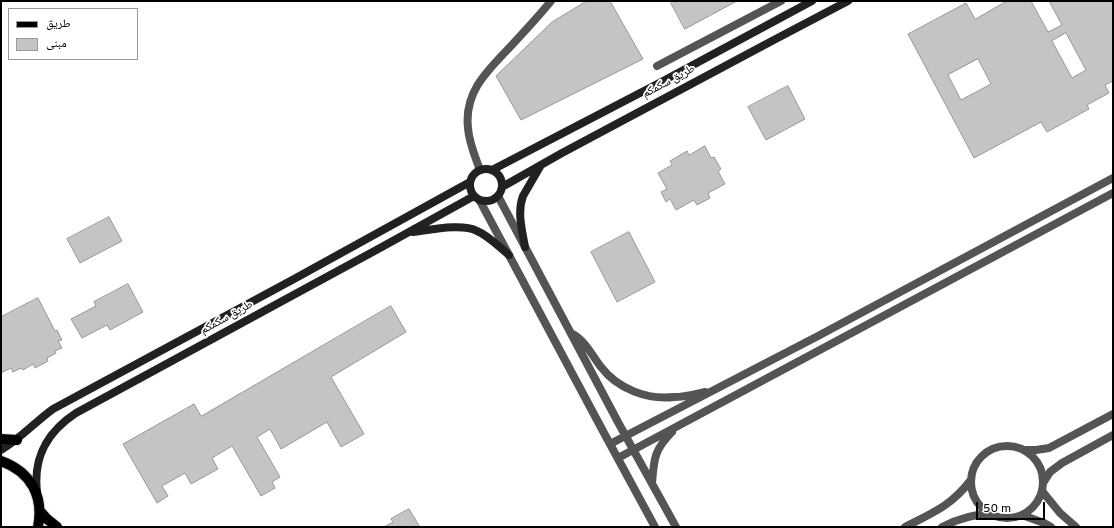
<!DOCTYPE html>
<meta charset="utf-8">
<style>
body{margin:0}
#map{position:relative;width:1114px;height:528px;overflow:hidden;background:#fff;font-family:Overpass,"Noto Naskh Arabic",sans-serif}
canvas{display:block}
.frame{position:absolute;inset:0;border:2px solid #000;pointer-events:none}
.legend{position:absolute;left:8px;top:8px;width:130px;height:52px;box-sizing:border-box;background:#fff;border:1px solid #999;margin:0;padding:5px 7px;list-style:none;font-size:12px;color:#000}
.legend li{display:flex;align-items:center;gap:8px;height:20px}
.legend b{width:20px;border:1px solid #999}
.scale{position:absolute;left:976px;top:502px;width:69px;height:18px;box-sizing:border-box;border:2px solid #000;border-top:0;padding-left:5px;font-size:12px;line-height:14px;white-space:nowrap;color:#000;-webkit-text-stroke:3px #fff;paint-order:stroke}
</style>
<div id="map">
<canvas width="1114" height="528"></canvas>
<div class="frame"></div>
<ul class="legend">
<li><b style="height:5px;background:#000"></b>طريق</li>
<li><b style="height:11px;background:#c4c4c4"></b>مبنى</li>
</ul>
<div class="scale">50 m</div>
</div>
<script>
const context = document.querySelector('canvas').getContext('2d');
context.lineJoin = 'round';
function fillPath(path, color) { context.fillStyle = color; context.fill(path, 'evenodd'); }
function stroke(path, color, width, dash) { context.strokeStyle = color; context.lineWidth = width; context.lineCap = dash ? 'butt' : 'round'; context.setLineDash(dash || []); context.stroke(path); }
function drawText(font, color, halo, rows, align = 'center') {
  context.font = font + ' Overpass,"Noto Naskh Arabic",sans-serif'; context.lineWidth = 3.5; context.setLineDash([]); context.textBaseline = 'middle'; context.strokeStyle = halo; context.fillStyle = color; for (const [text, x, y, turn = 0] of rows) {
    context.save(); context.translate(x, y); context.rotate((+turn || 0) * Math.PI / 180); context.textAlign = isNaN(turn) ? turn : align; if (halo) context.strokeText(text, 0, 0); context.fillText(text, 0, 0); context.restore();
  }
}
const building = new Path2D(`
 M 587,1 L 610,1 L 643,59 L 521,120 L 496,76 L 552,22 Z
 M 670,1 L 737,1 L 685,29 Z
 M 1007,1 L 1031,1 L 1048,32 L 1062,25 L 1049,1 L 1113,1 L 1113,81 L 1105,85 L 1109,93 L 1087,105 L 1089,109 L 1047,132 L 1041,122 L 974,158 L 908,34 L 966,3 L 975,19 ZM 1066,33 L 1086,70 L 1072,78 L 1052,41 ZM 978,59 L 991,84 L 961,100 L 948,75 Z
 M 788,86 L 805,119 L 766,140 L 748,107 Z
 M 705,146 L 711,158 L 714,157 L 721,169 L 718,171 L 725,184 L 708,193 L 710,198 L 697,205 L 694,200 L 676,210 L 670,199 L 666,202 L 661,192 L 667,189 L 658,173 L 672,165 L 670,161 L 687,151 L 689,155 Z
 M 109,217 L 122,241 L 80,263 L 67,239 Z
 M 629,232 L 655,282 L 617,302 L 591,252 Z
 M 128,284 L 143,312 L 110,330 L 107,325 L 82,338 L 71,319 L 96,306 L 94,302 Z
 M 38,298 L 55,331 L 57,330 L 62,340 L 58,341 L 62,348 L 55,351 L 56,353 L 47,358 L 48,361 L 35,368 L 33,364 L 23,370 L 21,368 L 13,372 L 11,368 L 1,373 L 1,317 Z
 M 391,306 L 406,332 L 331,377 L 364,434 L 341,447 L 327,422 L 281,449 L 270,429 L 257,437 L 280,477 L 272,482 L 275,488 L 261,496 L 232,446 L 212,458 L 218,469 L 191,484 L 185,473 L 162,486 L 168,496 L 157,503 L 123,444 L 194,404 L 201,416 Z
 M 409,509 L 420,527 L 384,527 L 393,522 L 391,519 Z`);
fillPath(building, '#c4c4c4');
stroke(building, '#989898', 1);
const primary = new Path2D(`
 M 1,439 L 17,440
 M 1,461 C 31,472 44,496 38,527
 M 40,511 L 47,519 L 57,527`);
stroke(primary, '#dbdbdb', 12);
stroke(new Path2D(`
 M 657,66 L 781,1
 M971 482a36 36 0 1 1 72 0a36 36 0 1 1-72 0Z
 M 1024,450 L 1036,450 L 1049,448 L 1113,414
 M 1043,483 L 1050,472 L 1062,463 L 1113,435
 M 1042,491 L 1060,513 L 1076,527
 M 1022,515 L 1044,523 L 1051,527
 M 905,527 C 932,513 951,506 970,481
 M 942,527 C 958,519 972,514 990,514`), '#545454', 8);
stroke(new Path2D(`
 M 480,170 C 475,156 469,143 468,128 C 464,92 487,71 510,47 C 524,32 538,17 551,1
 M 498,196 L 619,424 L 676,527
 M 480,201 L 604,433 L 655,527
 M 571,333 C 585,340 591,354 601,367 C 618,389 647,400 674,397 C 685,397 695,394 705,392
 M 610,444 L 818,336 L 1113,178
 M 618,458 L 1113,193
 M 652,483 C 654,459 654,450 672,432`), '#545454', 8);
stroke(new Path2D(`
 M470 185a16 16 0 1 1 32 0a16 16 0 1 1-32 0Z
 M 492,170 L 665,80 L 812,1
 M 502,187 L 562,153 L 770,42 L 848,1
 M 413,232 C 430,230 462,223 477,231 C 489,236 499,247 509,255
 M 525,247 C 522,230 517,212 523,196 L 541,165
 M 1,450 C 20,439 35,422 53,409 L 294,279 L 470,182
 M 37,492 C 33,457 47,432 76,413 L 380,248 L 474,196`), '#212121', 8);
stroke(primary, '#000', 10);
drawText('12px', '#000', '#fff', [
 ["طريق سكمكم",669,82,-28],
 ["طريق سكمكم",227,318,-29]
]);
</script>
